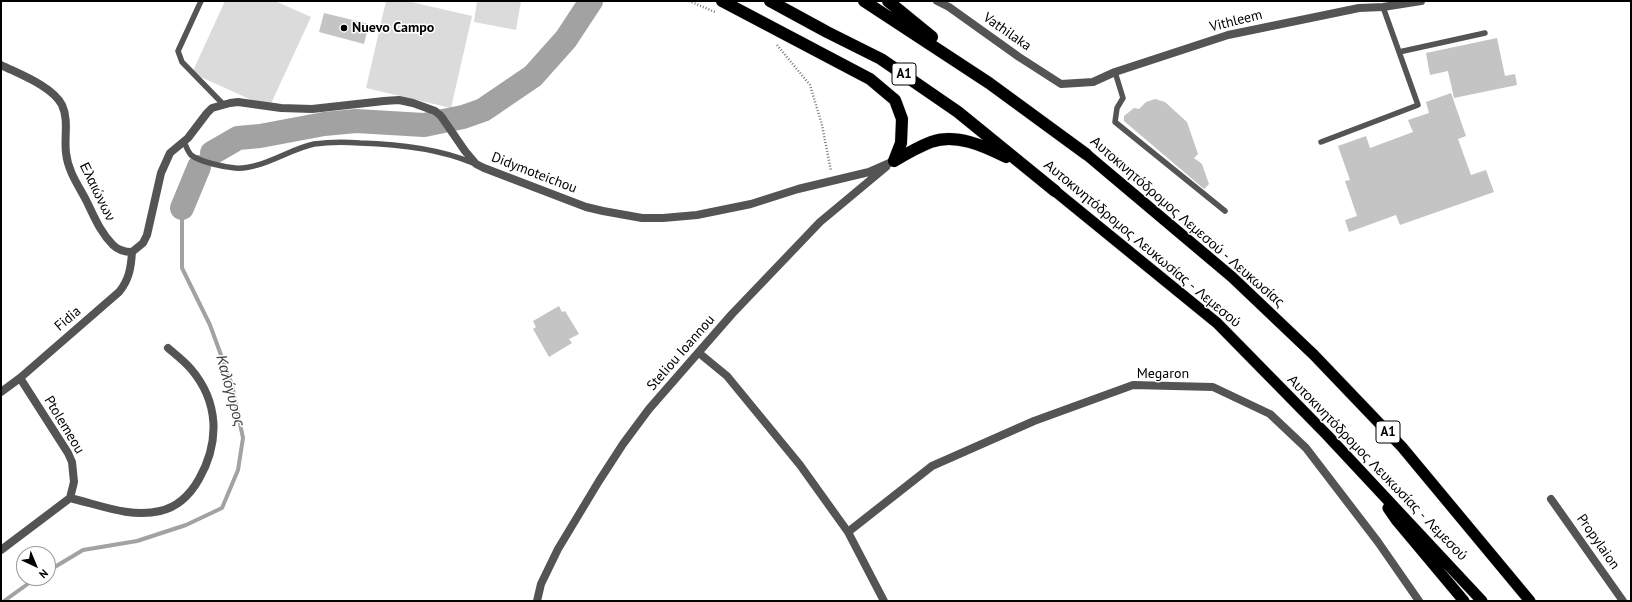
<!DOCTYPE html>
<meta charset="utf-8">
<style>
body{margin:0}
#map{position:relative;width:1632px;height:602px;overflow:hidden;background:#fff;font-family:"PT Sans",sans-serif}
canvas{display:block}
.frame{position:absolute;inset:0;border:2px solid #000;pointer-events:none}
.north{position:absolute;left:16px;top:546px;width:40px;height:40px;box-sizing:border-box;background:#fff;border:1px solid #999;border-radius:50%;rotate:136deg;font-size:11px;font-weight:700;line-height:16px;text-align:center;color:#000}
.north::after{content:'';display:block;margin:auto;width:14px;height:18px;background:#000;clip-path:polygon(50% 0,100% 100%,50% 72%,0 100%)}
</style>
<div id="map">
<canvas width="1632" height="602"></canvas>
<div class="frame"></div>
<div class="north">N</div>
</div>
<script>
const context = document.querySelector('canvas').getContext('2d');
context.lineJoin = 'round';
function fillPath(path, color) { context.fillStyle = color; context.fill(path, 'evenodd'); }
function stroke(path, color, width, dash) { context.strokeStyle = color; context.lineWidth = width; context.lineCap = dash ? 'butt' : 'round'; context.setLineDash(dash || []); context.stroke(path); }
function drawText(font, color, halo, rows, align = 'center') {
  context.font = font + ' "PT Sans",sans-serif'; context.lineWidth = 3; context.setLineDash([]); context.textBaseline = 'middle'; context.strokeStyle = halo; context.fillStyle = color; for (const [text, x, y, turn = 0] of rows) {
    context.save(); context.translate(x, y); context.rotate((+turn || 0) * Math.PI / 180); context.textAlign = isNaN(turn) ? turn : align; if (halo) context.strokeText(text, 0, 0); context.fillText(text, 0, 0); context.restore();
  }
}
fillPath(new Path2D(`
 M 225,1 L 275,1 L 311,17 L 269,108 L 192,73 Z
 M 386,1 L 407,1 L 472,16 L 451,108 L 366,88 Z
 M 477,1 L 521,1 L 516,30 L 474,22 Z`), '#dbdbdb');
stroke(new Path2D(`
 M 48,571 L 83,550 L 137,541 L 186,525 L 222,508 L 238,470 L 243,438 L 232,385 L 210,325 L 182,268 L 182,208
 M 4,601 L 36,578`), '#a2a2a2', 4);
stroke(new Path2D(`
 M 212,153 L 238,138 L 260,136 L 324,124 L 356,121 L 424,125 L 463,117 L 483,110 L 533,76 L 566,39 L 591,1
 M 182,208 L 199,167`), '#a2a2a2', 24);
fillPath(new Path2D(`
 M 324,13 L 369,24 L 364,44 L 319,32 Z
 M 1497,38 L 1505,76 L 1515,74 L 1517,85 L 1454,98 L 1448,71 L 1430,75 L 1426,53 Z
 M 1451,93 L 1466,136 L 1458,139 L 1471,175 L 1486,170 L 1494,192 L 1400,225 L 1396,215 L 1349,232 L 1345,220 L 1357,216 L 1345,181 L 1350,180 L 1338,146 L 1366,136 L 1370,148 L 1413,132 L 1408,120 L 1429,113 L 1426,102 Z
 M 1155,99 L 1165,102 L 1187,122 L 1198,154 L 1194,158 L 1202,164 L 1209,184 L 1204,189 L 1124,121 L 1124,116 L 1134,108 L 1139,109 L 1146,102 Z
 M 559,306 L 562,312 L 565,311 L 579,334 L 569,339 L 572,343 L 549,357 L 533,329 L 536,327 L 533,321 Z`), '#c4c4c4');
const trunk = new Path2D(`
 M 1086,154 L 1232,277 L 1314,355 L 1402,447 L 1530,601
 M 1055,191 L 1217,323 L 1327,435 L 1482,601
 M 1388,508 L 1397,521 L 1464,601`);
const motorway = new Path2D(`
 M 722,1 L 870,79 L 895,100 L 902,119 L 901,143 L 894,161
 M 770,1 L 827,32 L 881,59 L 958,112 L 1055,191
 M 864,1 L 989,83 L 1086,154
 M 888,1 L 932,37
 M 894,161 C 906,154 918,147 931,142 C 956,133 984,146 1006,157`);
stroke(trunk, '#dbdbdb', 12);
stroke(motorway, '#dbdbdb', 13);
stroke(new Path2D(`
 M 689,1 L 715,12
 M 777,45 L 810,85 L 822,125 L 831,171`), '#767676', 2.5, [1, 2]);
stroke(new Path2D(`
 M 201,1 L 178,51 L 182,62 L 223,104
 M 1399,52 L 1485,33
 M 1115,72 L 1123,98 L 1117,108 L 1115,122 L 1225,211
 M 184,142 C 186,146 188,152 191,155 C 200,162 224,167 235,168 C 261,170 289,149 314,144 C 329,142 345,142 360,143 C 398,144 437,148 473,163
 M 1321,142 L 1418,105 L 1383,7`), '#545454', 5.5);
stroke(new Path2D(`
 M 937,1 L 949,7 L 1019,57 L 1061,84 L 1093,82 L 1115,72 L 1228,35 L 1359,8 L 1383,7 L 1421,1
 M 1,65 C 19,74 52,86 62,105 C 69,120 64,137 66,153 C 68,171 78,185 86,200 C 94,216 100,232 113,245 C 118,250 124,252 132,252
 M 132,252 L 143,243 L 147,235 L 161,173 L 170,153 L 188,138 L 207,113 L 212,108 L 230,103 L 238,102 L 281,108 L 312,109 L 384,101 L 399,100 L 413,103 L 435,111 L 441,116 L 465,151 L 476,164 L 484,168 L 586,207 L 603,211 L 642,218 L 663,218 L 697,215 L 751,204 L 798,189 L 869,172 L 894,161
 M 699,353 L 727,376 L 800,465 L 848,532 L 884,601
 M 1,392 L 20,378 L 119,292 C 129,280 131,268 132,252
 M 70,498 C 100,505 130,518 160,511 C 178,507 190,495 199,479 C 220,442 219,402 191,369 C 184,361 176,355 168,348
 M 1551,499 L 1623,601
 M 848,532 L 932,466 L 1034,421 L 1133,385 L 1213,387 L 1270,414 L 1306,448 L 1378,542 L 1419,601
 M 1,550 L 70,498 L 74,482 L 72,462 L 68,453 L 20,378
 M 537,601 L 541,584 L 558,549 L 599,481 L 623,444 L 649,409 L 732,314 L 820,222 L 886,167`), '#545454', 8);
stroke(trunk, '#000', 11);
stroke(motorway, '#000', 12);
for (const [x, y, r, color] of [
 [344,28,4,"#000"]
]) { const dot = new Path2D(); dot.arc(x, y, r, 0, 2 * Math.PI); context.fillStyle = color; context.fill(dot); stroke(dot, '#fff', 1.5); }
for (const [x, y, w] of [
 [904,74,24],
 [1388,432,24]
]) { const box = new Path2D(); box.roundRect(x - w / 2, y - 11, w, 22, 3); context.fillStyle = '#fff'; context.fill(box); stroke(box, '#000', 1); }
drawText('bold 13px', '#000', null, [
 ["A1",904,74],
 ["A1",1388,432]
]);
drawText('14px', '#000', '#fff', [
 ["Vithleem",1236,21,-14],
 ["Vathilaka",1007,32,35],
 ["Didymoteichou",534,173,21],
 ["Ελαιώνων",97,192,64],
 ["Αυτοκινητόδρομος Λεμεσού - Λευκωσίας",1187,222,41],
 ["Αυτοκινητόδρομος Λευκωσίας - Λεμεσού",1142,244,40],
 ["Fidia",68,319,-41],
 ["Steliou Ioannou",681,353,-49],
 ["Megaron",1163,374],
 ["Ptolemeou",64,425,59],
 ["Αυτοκινητόδρομος Λευκωσίας - Λεμεσού",1377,468,46],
 ["Propylaion",1598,542,55]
]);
drawText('bold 14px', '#000', '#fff', [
 ["Nuevo Campo",352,28]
], 'left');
drawText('italic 15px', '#434343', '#fff', [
 ["Καλόγυρος",230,391,75]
]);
</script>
